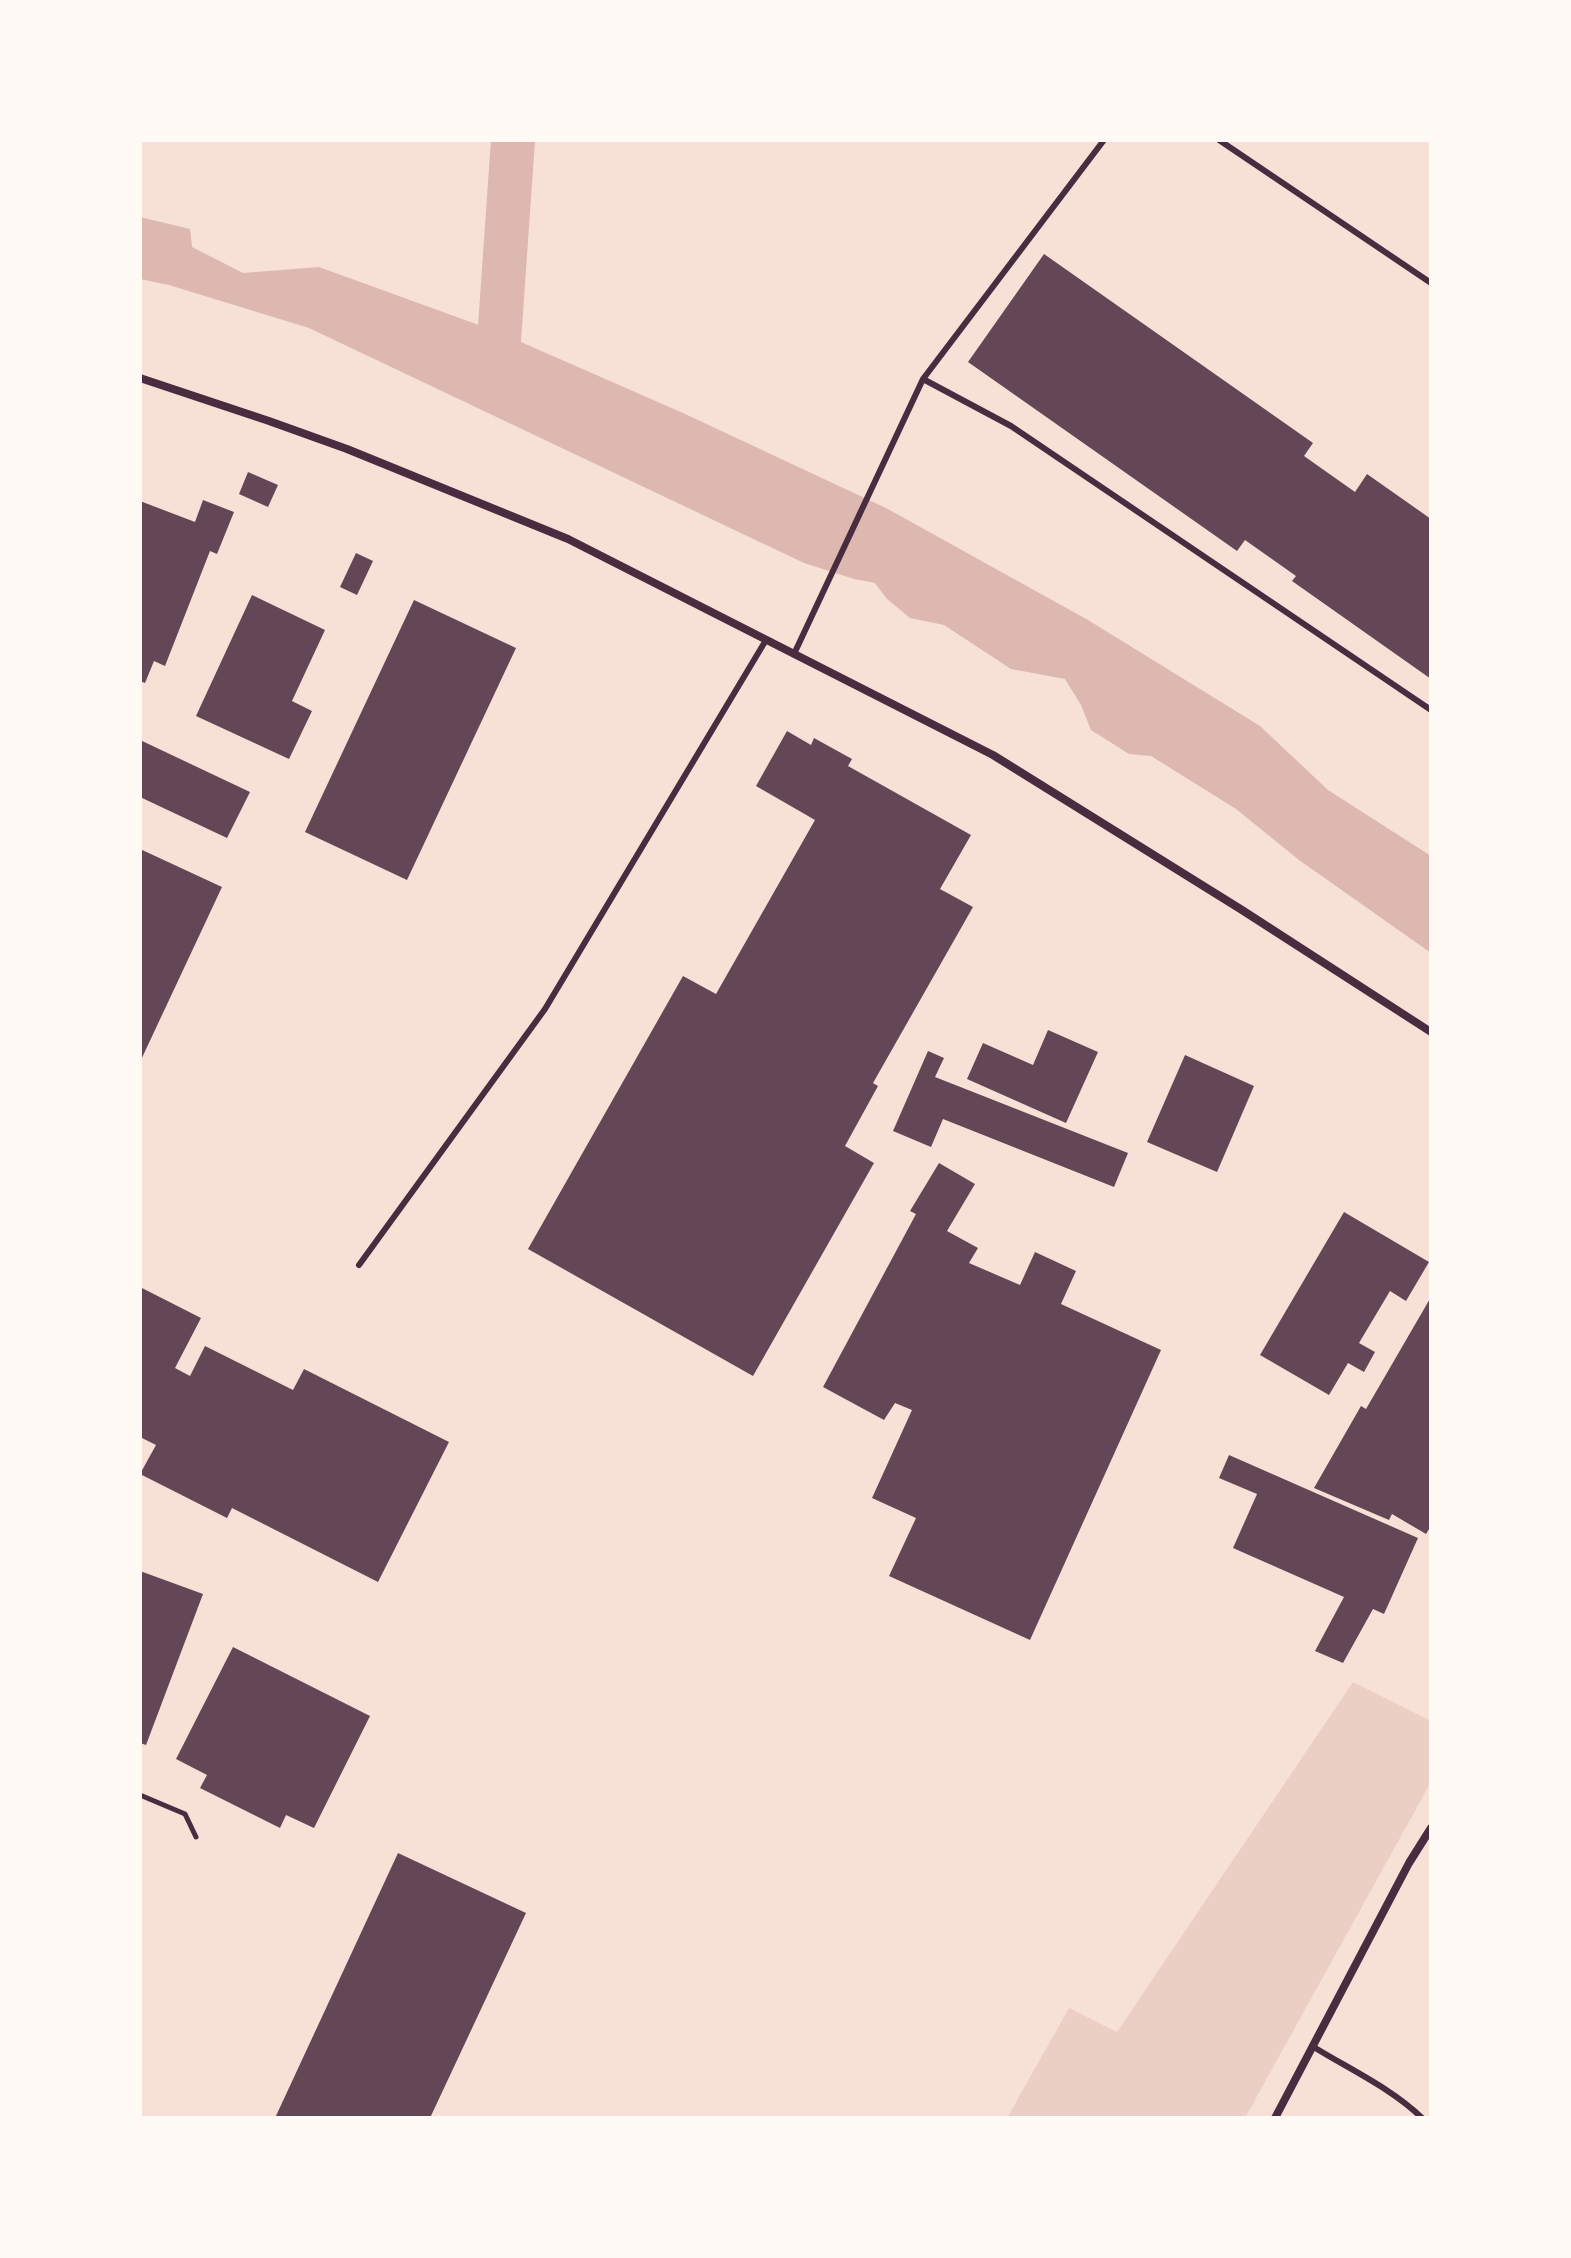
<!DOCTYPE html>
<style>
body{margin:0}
#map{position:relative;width:1571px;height:2258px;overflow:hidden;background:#f7e1d7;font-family:Karla,sans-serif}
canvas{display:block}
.frame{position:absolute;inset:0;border:142px solid #fffaf5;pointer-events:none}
</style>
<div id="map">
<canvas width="1571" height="2258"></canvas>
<div class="frame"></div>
</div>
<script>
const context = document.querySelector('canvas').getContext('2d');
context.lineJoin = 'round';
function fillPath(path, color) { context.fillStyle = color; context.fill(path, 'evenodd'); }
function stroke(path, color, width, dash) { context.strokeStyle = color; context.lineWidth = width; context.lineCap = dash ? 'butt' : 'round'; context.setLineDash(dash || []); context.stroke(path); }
fillPath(new Path2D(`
 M 1353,1682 L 1431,1721 L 1431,1782 L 1245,2118 L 1007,2118 L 1069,2008 L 1117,2032 Z`), '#ebcfc5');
fillPath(new Path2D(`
 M 140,217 L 190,229 L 192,247 L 243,273 L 319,267 L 498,332 L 683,413 L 886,508 L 1088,620 L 1260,726 L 1328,790 L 1431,856 L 1431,953 L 1299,860 L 1236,809 L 1151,756 L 1129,754 L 1091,730 L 1081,705 L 1065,679 L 1011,669 L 944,625 L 910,618 L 886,598 L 875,583 L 854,579 L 804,563 L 309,328 L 169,285 L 140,279 Z`), '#dcb8b0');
stroke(new Path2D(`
 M 496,384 L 513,140`), '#dcb8b0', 44);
fillPath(new Path2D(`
 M 1044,254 L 1313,443 L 1304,456 L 1355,492 L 1367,474 L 1431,519 L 1431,679 L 1292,581 L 1296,576 L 1245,540 L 1237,551 L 968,362 Z
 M 248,472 L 278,485 L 268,507 L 239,494 Z
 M 203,500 L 234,512 L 217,554 L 210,551 L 165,666 L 154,661 L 145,683 L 140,681 L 140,501 L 195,522 Z
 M 356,553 L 373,561 L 357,595 L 340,587 Z
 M 252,595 L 325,630 L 292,701 L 312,711 L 289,759 L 196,716 Z
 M 414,600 L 516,648 L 407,880 L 305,832 Z
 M 787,731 L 811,745 L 814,738 L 852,759 L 848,766 L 971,835 L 940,889 L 973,907 L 873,1083 L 878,1086 L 845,1146 L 874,1163 L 753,1376 L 528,1249 L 683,976 L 716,994 L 815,820 L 756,786 Z
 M 140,740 L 250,792 L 227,838 L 140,797 Z
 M 140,849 L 222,887 L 140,1062 Z
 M 1048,1030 L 1098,1052 L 1066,1123 L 967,1079 L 983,1043 L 1033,1065 Z
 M 928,1051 L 944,1058 L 935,1077 L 1128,1153 L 1114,1187 L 943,1119 L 931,1147 L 893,1131 Z
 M 1185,1055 L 1254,1086 L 1217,1172 L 1147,1142 Z
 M 939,1163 L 975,1184 L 947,1231 L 978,1248 L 969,1263 L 1020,1285 L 1035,1252 L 1076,1271 L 1061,1304 L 1161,1350 L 1030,1640 L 889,1576 L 916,1518 L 872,1498 L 912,1410 L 895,1403 L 884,1420 L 823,1387 L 916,1214 L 910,1211 Z
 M 1344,1212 L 1429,1262 L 1406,1301 L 1390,1291 L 1359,1343 L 1375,1352 L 1364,1372 L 1348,1363 L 1329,1395 L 1260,1355 Z
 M 140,1287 L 201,1318 L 175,1368 L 190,1376 L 205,1346 L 293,1390 L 304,1369 L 449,1442 L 378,1582 L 232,1508 L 227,1518 L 140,1474 L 156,1445 L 140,1437 Z
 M 1431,1297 L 1431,1526 L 1426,1534 L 1392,1514 L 1389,1520 L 1314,1488 L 1361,1406 L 1366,1409 Z
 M 1229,1455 L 1418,1538 L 1384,1614 L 1373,1609 L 1343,1663 L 1315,1651 L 1344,1597 L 1233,1548 L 1257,1494 L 1219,1478 Z
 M 140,1571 L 203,1594 L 146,1745 L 140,1743 Z
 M 233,1647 L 370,1716 L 314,1828 L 286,1815 L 280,1828 L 200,1788 L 207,1775 L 176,1759 Z
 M 398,1853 L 526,1913 L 430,2118 L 275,2118 Z`), '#644757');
stroke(new Path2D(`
 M 140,1795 L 185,1814 L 196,1837`), '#4a2c40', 5);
stroke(new Path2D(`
 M 1219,140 L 1431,283
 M 923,379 L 1011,426 L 1431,710
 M 794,654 L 923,379 L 1104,140
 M 359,1265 L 545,1009 L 766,640
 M 1312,2046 C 1349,2069 1391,2088 1422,2118`), '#4a2c40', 6);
stroke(new Path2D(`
 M 140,378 L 269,421 L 347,449 L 568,539 L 993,755 L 1242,910 L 1431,1032
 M 1275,2118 L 1409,1863 L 1431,1828`), '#4a2c40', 8);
</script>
